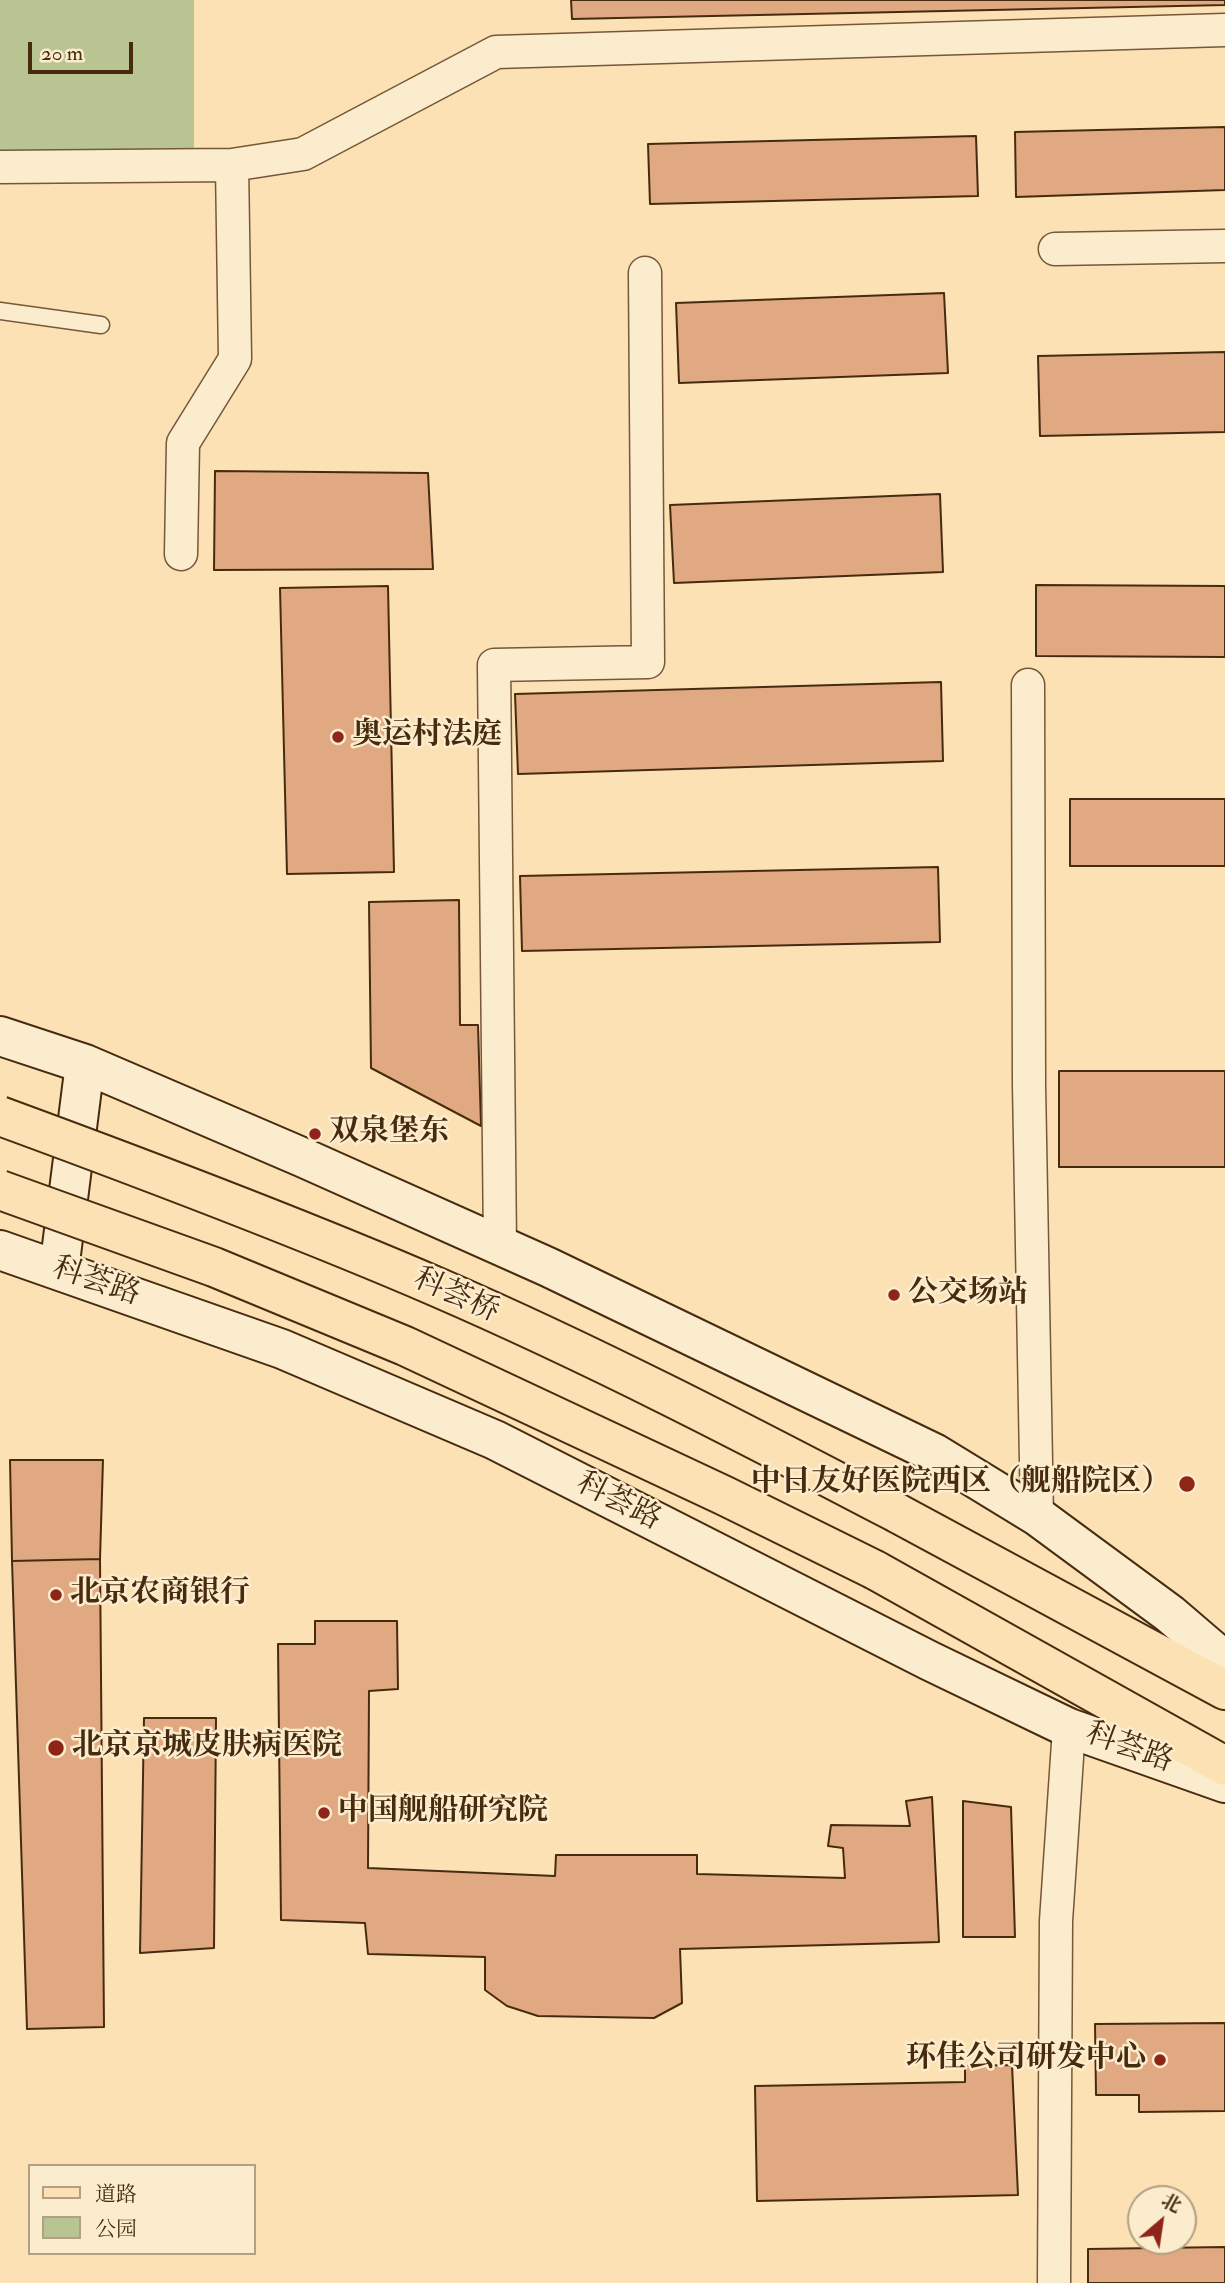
<!DOCTYPE html>
<meta charset="utf-8">
<style>
body{margin:0}
#map{position:relative;width:1225px;height:2283px;overflow:hidden;background:#fbe1b4;font-family:"IM FELL Double Pica","Noto Serif SC",serif}
canvas{display:block}
.legend{position:absolute;left:28px;top:2164px;width:228px;height:91px;box-sizing:border-box;background:#fcecce;border:2px solid #b49f82;margin:0;padding:9px 12px;list-style:none;font-size:21px;color:#472b0f}
.legend li{display:flex;align-items:center;gap:14px;height:35px}
.legend b{width:35px;border:2px solid #b49f82}
.north{position:absolute;left:1127px;top:2185px;width:70px;height:70px;box-sizing:border-box;background:#fcecce;border:2px solid #b49f82;border-radius:50%;rotate:29deg;font-size:19px;font-weight:700;line-height:28px;text-align:center;color:#472b0f}
.north::after{content:'';display:block;margin:auto;width:24px;height:32px;background:#8f2418;clip-path:polygon(50% 0,100% 100%,50% 72%,0 100%)}
.scale{position:absolute;left:28px;top:42px;width:105px;height:32px;box-sizing:border-box;border:4px solid #472b0f;border-top:0;padding-left:9px;font-size:21px;line-height:24px;white-space:nowrap;color:#472b0f;-webkit-text-stroke:5px #fcecce;paint-order:stroke}
</style>
<div id="map">
<canvas width="1225" height="2283"></canvas>
<ul class="legend">
<li><b style="height:9px;background:#fbe1b4"></b>道路</li>
<li><b style="height:19px;background:#b8c492"></b>公园</li>
</ul>
<div class="north">北</div>
<div class="scale">20 m</div>
</div>
<script>
const context = document.querySelector('canvas').getContext('2d');
context.lineJoin = 'round';
function fillPath(path, color) { context.fillStyle = color; context.fill(path, 'evenodd'); }
function stroke(path, color, width, dash) { context.strokeStyle = color; context.lineWidth = width; context.lineCap = dash ? 'butt' : 'round'; context.setLineDash(dash || []); context.stroke(path); }
function drawText(font, color, halo, rows, align = 'center') {
  context.font = font + ' "IM FELL Double Pica","Noto Serif SC",serif'; context.lineWidth = 5; context.setLineDash([]); context.textBaseline = 'middle'; context.strokeStyle = halo; context.fillStyle = color; for (const [text, x, y, turn = 0] of rows) {
    context.save(); context.translate(x, y); context.rotate((+turn || 0) * Math.PI / 180); context.textAlign = isNaN(turn) ? turn : align; if (halo) context.strokeText(text, 0, 0); context.fillText(text, 0, 0); context.restore();
  }
}
fillPath(new Path2D(`
 M 0,0 L 194,0 L 194,152 L 0,156 Z`), '#b8c492');
const building = new Path2D(`
 M 571,0 L 1225,0 L 1225,5 L 572,19 Z
 M 1225,127 L 1225,190 L 1016,197 L 1015,132 Z
 M 976,136 L 978,196 L 650,204 L 648,144 Z
 M 944,293 L 948,373 L 679,383 L 676,303 Z
 M 1225,352 L 1225,432 L 1040,436 L 1038,356 Z
 M 215,471 L 428,473 L 433,569 L 214,570 Z
 M 940,494 L 943,572 L 674,583 L 670,505 Z
 M 1036,585 L 1225,586 L 1225,657 L 1036,656 Z
 M 388,586 L 394,872 L 287,874 L 280,588 Z
 M 941,682 L 943,761 L 518,774 L 515,694 Z
 M 1070,799 L 1225,799 L 1225,866 L 1070,866 Z
 M 938,867 L 940,942 L 522,951 L 520,876 Z
 M 459,900 L 460,1025 L 478,1025 L 481,1126 L 371,1068 L 369,902 Z
 M 1059,1071 L 1225,1071 L 1225,1167 L 1059,1167 Z
 M 10,1460 L 103,1460 L 100,1559 L 12,1561 Z
 M 100,1559 L 104,2027 L 27,2029 L 12,1561 Z
 M 315,1621 L 397,1621 L 398,1689 L 369,1691 L 368,1868 L 555,1876 L 556,1855 L 697,1855 L 697,1874 L 845,1878 L 843,1848 L 828,1846 L 831,1825 L 910,1826 L 906,1801 L 932,1797 L 939,1942 L 680,1949 L 682,2003 L 654,2018 L 538,2016 L 507,2006 L 485,1990 L 485,1957 L 368,1954 L 365,1923 L 281,1920 L 278,1644 L 315,1644 Z
 M 144,1718 L 216,1718 L 214,1948 L 140,1953 Z
 M 963,1801 L 1011,1807 L 1015,1937 L 963,1937 Z
 M 1225,2023 L 1225,2111 L 1139,2112 L 1139,2095 L 1096,2095 L 1095,2024 Z
 M 1012,2065 L 1018,2195 L 757,2201 L 755,2086 L 965,2082 L 965,2066 Z
 M 1225,2247 L 1225,2283 L 1088,2283 L 1088,2249 Z`);
fillPath(building, '#e1a981');
stroke(building, '#472b0f', 2);
const lane = new Path2D(`
 M 0,311 L 101,325`);
const street = new Path2D(`
 M 0,167 L 232,165 L 303,154 L 496,52 L 1225,30
 M 1055,249 L 1225,246
 M 181,554 L 183,443 L 235,359 L 232,165
 M 1028,685 L 1029,1085 L 1037,1516
 M 500,1246 L 494,665 L 648,662 L 645,273
 M 1054,2283 L 1056,1921 L 1069,1728`);
const secondary = new Path2D(`
 M 0,1036 L 85,1064 L 304,1158 L 548,1267 L 934,1453 L 1037,1516 L 1170,1614 L 1225,1661
 M 0,1250 L 282,1349 L 495,1440 L 930,1661 L 1069,1728 L 1225,1783
 M 59,1270 L 85,1064`);
const primary = new Path2D(`
 M 897,1513 L 1225,1690
 M 875,1570 L 1225,1766`);
stroke(lane, '#745838', 19);
stroke(street, '#745838', 35);
stroke(secondary, '#472b0f', 42);
stroke(primary, '#472b0f', 42);
stroke(lane, '#fcecce', 16);
stroke(street, '#fcecce', 32);
stroke(secondary, '#fcecce', 38);
stroke(primary, '#fbe1b4', 38);
const primaryBridge = new Path2D(`
 M 0,1116 C 147,1170 293,1225 437,1287 C 594,1355 746,1434 897,1513
 M 0,1190 L 214,1267 L 405,1346 L 725,1496 L 875,1570`);
stroke(primaryBridge, '#472b0f', 42, []);
stroke(primaryBridge, '#fbe1b4', 38);
for (const [x, y, r, color] of [
 [338,737,7,"#8f2418"],
 [315,1134,7,"#8f2418"],
 [894,1295,7,"#8f2418"],
 [1187,1484,9,"#8f2418"],
 [56,1595,7,"#8f2418"],
 [56,1748,9,"#8f2418"],
 [324,1813,7,"#8f2418"],
 [1160,2060,7,"#8f2418"]
]) { const dot = new Path2D(); dot.arc(x, y, r, 0, 2 * Math.PI); context.fillStyle = color; context.fill(dot); stroke(dot, '#fcecce', 2.5); }
drawText('bold 30px', '#472b0f', '#fcecce', [
 ["奥运村法庭",352,737],
 ["双泉堡东",329,1134],
 ["公交场站",908,1295],
 ["中日友好医院西区（舰船院区）",1171,1484,"right"],
 ["北京农商银行",70,1595],
 ["北京京城皮肤病医院",72,1748],
 ["中国舰船研究院",338,1813],
 ["环佳公司研发中心",1146,2060,"right"]
], 'left');
drawText('30px', '#472b0f', '#fcecce', [
 ["科荟路",96,1283,19],
 ["科荟桥",456,1297,24],
 ["科荟路",618,1503,27],
 ["科荟路",1129,1749,20]
]);
</script>
